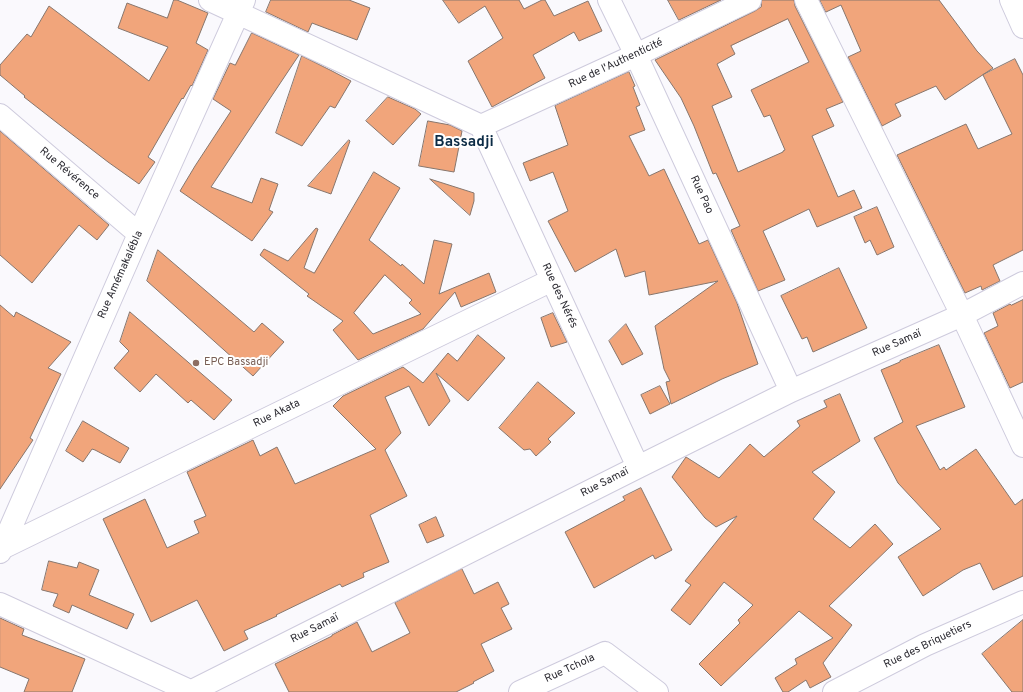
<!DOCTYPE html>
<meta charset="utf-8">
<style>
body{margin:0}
canvas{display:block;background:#faf9fd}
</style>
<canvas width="1023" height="692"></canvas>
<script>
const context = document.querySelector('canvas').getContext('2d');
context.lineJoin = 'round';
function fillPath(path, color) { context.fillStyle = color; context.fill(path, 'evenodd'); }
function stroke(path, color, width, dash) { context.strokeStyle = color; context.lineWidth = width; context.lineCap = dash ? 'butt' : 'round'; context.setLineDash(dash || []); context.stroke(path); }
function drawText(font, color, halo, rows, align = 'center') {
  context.font = font + ' Overpass,sans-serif'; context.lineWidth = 4; context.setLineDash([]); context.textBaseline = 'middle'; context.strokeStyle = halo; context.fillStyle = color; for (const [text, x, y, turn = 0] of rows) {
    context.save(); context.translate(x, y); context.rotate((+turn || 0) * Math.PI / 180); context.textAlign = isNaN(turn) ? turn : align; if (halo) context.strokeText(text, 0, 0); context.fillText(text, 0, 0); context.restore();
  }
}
const building = new Path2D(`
 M 174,0 L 177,0 L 208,13 L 196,43 L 208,50 L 192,86 L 191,85 L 183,99 L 182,98 L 148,157 L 155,162 L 139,184 L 108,162 L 56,122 L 24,97 L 25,96 L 0,75 L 0,65 L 27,34 L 31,37 L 49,6 L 149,81 L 168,47 L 118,28 L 127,3 L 167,18 Z
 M 271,0 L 349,0 L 370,8 L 357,40 L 312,23 L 308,32 L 266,12 Z
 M 443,0 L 519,0 L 524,9 L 542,0 L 545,0 L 554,16 L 588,1 L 602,31 L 579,41 L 574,32 L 533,55 L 545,78 L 492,107 L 468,61 L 503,38 L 485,6 L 459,23 Z
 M 668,0 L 721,0 L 679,20 Z
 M 762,0 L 794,0 L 795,6 L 843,102 L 826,109 L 834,126 L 812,136 L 838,197 L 854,190 L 862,208 L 817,227 L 809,209 L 763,231 L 785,280 L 758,291 L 731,230 L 740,226 L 716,173 L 713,174 L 694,126 L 681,98 L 655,60 L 755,11 L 761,7 ZM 788,19 L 809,62 L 751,90 L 764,117 L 770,115 L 785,150 L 783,151 L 783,152 L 738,172 L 712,106 L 732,97 L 717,64 L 735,54 L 731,46 Z
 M 820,0 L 939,0 L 977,51 L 993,68 L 945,100 L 936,86 L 895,104 L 901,116 L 882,126 L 848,57 L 861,51 L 841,5 L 826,12 Z
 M 252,33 L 299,55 L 211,187 L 252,203 L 261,178 L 278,184 L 269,210 L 273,212 L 252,241 L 180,191 L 195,166 L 231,111 L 213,99 L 230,63 L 235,65 Z
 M 302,56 L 332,71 L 351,81 L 335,108 L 330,106 L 302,146 L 276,133 Z
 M 1015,59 L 1023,75 L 1023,250 L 993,265 L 1000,281 L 982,290 L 981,286 L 965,293 L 897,155 L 966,124 L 978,149 L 1012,134 L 983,75 Z
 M 629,72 L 635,86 L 633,87 L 640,105 L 636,107 L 645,130 L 629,136 L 649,176 L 664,169 L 699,244 L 708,240 L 737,303 L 758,364 L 722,379 L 671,404 L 666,382 L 670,381 L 664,369 L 655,326 L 718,281 L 649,295 L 645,271 L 625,277 L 616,249 L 575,272 L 548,221 L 568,211 L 553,172 L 530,181 L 523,163 L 568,145 L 555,106 Z
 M 388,97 L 415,109 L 421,114 L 393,145 L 366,121 Z
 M 428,121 L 450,125 L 462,131 L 454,172 L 419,166 Z
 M 0,131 L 109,225 L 97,240 L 79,225 L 32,283 L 0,255 Z
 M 349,140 L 350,141 L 331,194 L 308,186 Z
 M 374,172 L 400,188 L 369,240 L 401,266 L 402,264 L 424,284 L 434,240 L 452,244 L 439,294 L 489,273 L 496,292 L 461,307 L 455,292 L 423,329 L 358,360 L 333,330 L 343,321 L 307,296 L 309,294 L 260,255 L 264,249 L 288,261 L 316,228 L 318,229 L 304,268 L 314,273 ZM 385,275 L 412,300 L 409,303 L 421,314 L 373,334 L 354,313 Z
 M 430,179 L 474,193 L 474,201 L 470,215 Z
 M 877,207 L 894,247 L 877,255 L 870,240 L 865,243 L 854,217 Z
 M 158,250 L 254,332 L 262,323 L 284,342 L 253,376 L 147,281 Z
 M 839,268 L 867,328 L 813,352 L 807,337 L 802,339 L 781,296 Z
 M 1023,300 L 1023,382 L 1010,388 L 984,333 L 998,326 L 993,313 L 1010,304 L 1011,305 Z
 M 0,305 L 14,317 L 16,312 L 71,342 L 48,368 L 61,374 L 30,438 L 33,440 L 0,489 Z
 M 130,312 L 232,400 L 214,420 L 191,400 L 188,403 L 156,374 L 140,392 L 114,368 L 129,351 L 120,342 Z
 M 553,313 L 567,342 L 551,347 L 541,318 Z
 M 626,324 L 643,354 L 622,365 L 609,341 Z
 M 478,335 L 505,358 L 468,401 L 436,373 L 450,401 L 429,426 L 409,386 L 385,397 L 401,433 L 385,450 L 407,496 L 370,515 L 389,562 L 363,573 L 364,577 L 342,587 L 340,584 L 276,615 L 277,616 L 244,631 L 248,639 L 224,651 L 197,600 L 151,622 L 103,519 L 145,499 L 167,548 L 199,533 L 194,521 L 206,516 L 187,472 L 247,443 L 253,440 L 260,456 L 277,447 L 295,484 L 376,449 L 333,406 L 343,396 L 403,367 L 423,383 L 448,353 L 457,361 Z
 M 939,345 L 965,407 L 916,426 L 940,470 L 944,467 L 946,470 L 976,449 L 1015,505 L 1023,499 L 1023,576 L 993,590 L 980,563 L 963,570 L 923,596 L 898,557 L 941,529 L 898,483 L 874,438 L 903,422 L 881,370 L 900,362 L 900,361 Z
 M 538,382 L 575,413 L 548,439 L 551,442 L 536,456 L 530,449 L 524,450 L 499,428 Z
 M 660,386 L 670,404 L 650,414 L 641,395 Z
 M 840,394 L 860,441 L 812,472 L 835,492 L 813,519 L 850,548 L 875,524 L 893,544 L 829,606 L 852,625 L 823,663 L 831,677 L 810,688 L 806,680 L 788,692 L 783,692 L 775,678 L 797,664 L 795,659 L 833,638 L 799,611 L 721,686 L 699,664 L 740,623 L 738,620 L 753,605 L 724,582 L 690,625 L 671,610 L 691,585 L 685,581 L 737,516 L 716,527 L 705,518 L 672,477 L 686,457 L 719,478 L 750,444 L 764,457 L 800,426 L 797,421 L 827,407 L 824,401 Z
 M 83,421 L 129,448 L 120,463 L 95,450 L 92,449 L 83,462 L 66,451 Z
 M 641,488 L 672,550 L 655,559 L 653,555 L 594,588 L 565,532 L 625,500 L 623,497 Z
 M 436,517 L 444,536 L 427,543 L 419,525 Z
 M 49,561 L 77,568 L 79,562 L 99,570 L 89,595 L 134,614 L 127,629 L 72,605 L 69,613 L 53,606 L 58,594 L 42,590 Z
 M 462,569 L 474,594 L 498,582 L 509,604 L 501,608 L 512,629 L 481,644 L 494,671 L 473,682 L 474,683 L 456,692 L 289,692 L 275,664 L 332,636 L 332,635 L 357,622 L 372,652 L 410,633 L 395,603 Z
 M 0,618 L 24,629 L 22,635 L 85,659 L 72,692 L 24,692 L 29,679 L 0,667 Z
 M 1023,620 L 1023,692 L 1012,692 L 982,654 Z`);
fillPath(building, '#f1a57b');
stroke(building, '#87766d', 1);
const minor = new Path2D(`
 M 210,0 L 481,126
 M 609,0 L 636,55 L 791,391
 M 806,0 L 962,315 L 1023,446
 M 1011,0 L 1023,27
 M 0,115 L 139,234
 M 481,126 L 638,467
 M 481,126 L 636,55 L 750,0
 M 2,548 L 552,280
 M 0,552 L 139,234 L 244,0
 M 0,604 L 192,692
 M 190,692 L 638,467 L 791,391 L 962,315 L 1023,283
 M 520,692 L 605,653 L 657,692
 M 834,692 L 925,645 L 1023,602`);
stroke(minor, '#cecbdd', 24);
stroke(minor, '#fff', 22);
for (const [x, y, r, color] of [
 [196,363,4,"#8d6e63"]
]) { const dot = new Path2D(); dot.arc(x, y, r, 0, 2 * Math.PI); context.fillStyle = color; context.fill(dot); stroke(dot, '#fff', 1.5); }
drawText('11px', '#2c2b32', '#fff', [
 ["Rue de l'Authenticité",616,64,-25],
 ["Rue Révérence",69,174,40],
 ["Rue Pao",701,195,65],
 ["Rue Amémakalébla",121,275,-66],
 ["Rue des Nérés",559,296,65],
 ["Rue Samaï",897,344,-24],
 ["Rue Akata",277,414,-26],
 ["Rue Samaï",605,483,-27],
 ["Rue Samaï",315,629,-27],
 ["Rue des Briquetiers",928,645,-26],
 ["Rue Tchola",570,669,-25]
]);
drawText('11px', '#785e54', '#fff', [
 ["EPC Bassadji",204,363]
], 'left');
drawText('bold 15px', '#0b2b45', '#fff', [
 ["Bassadji",464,143]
]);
</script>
